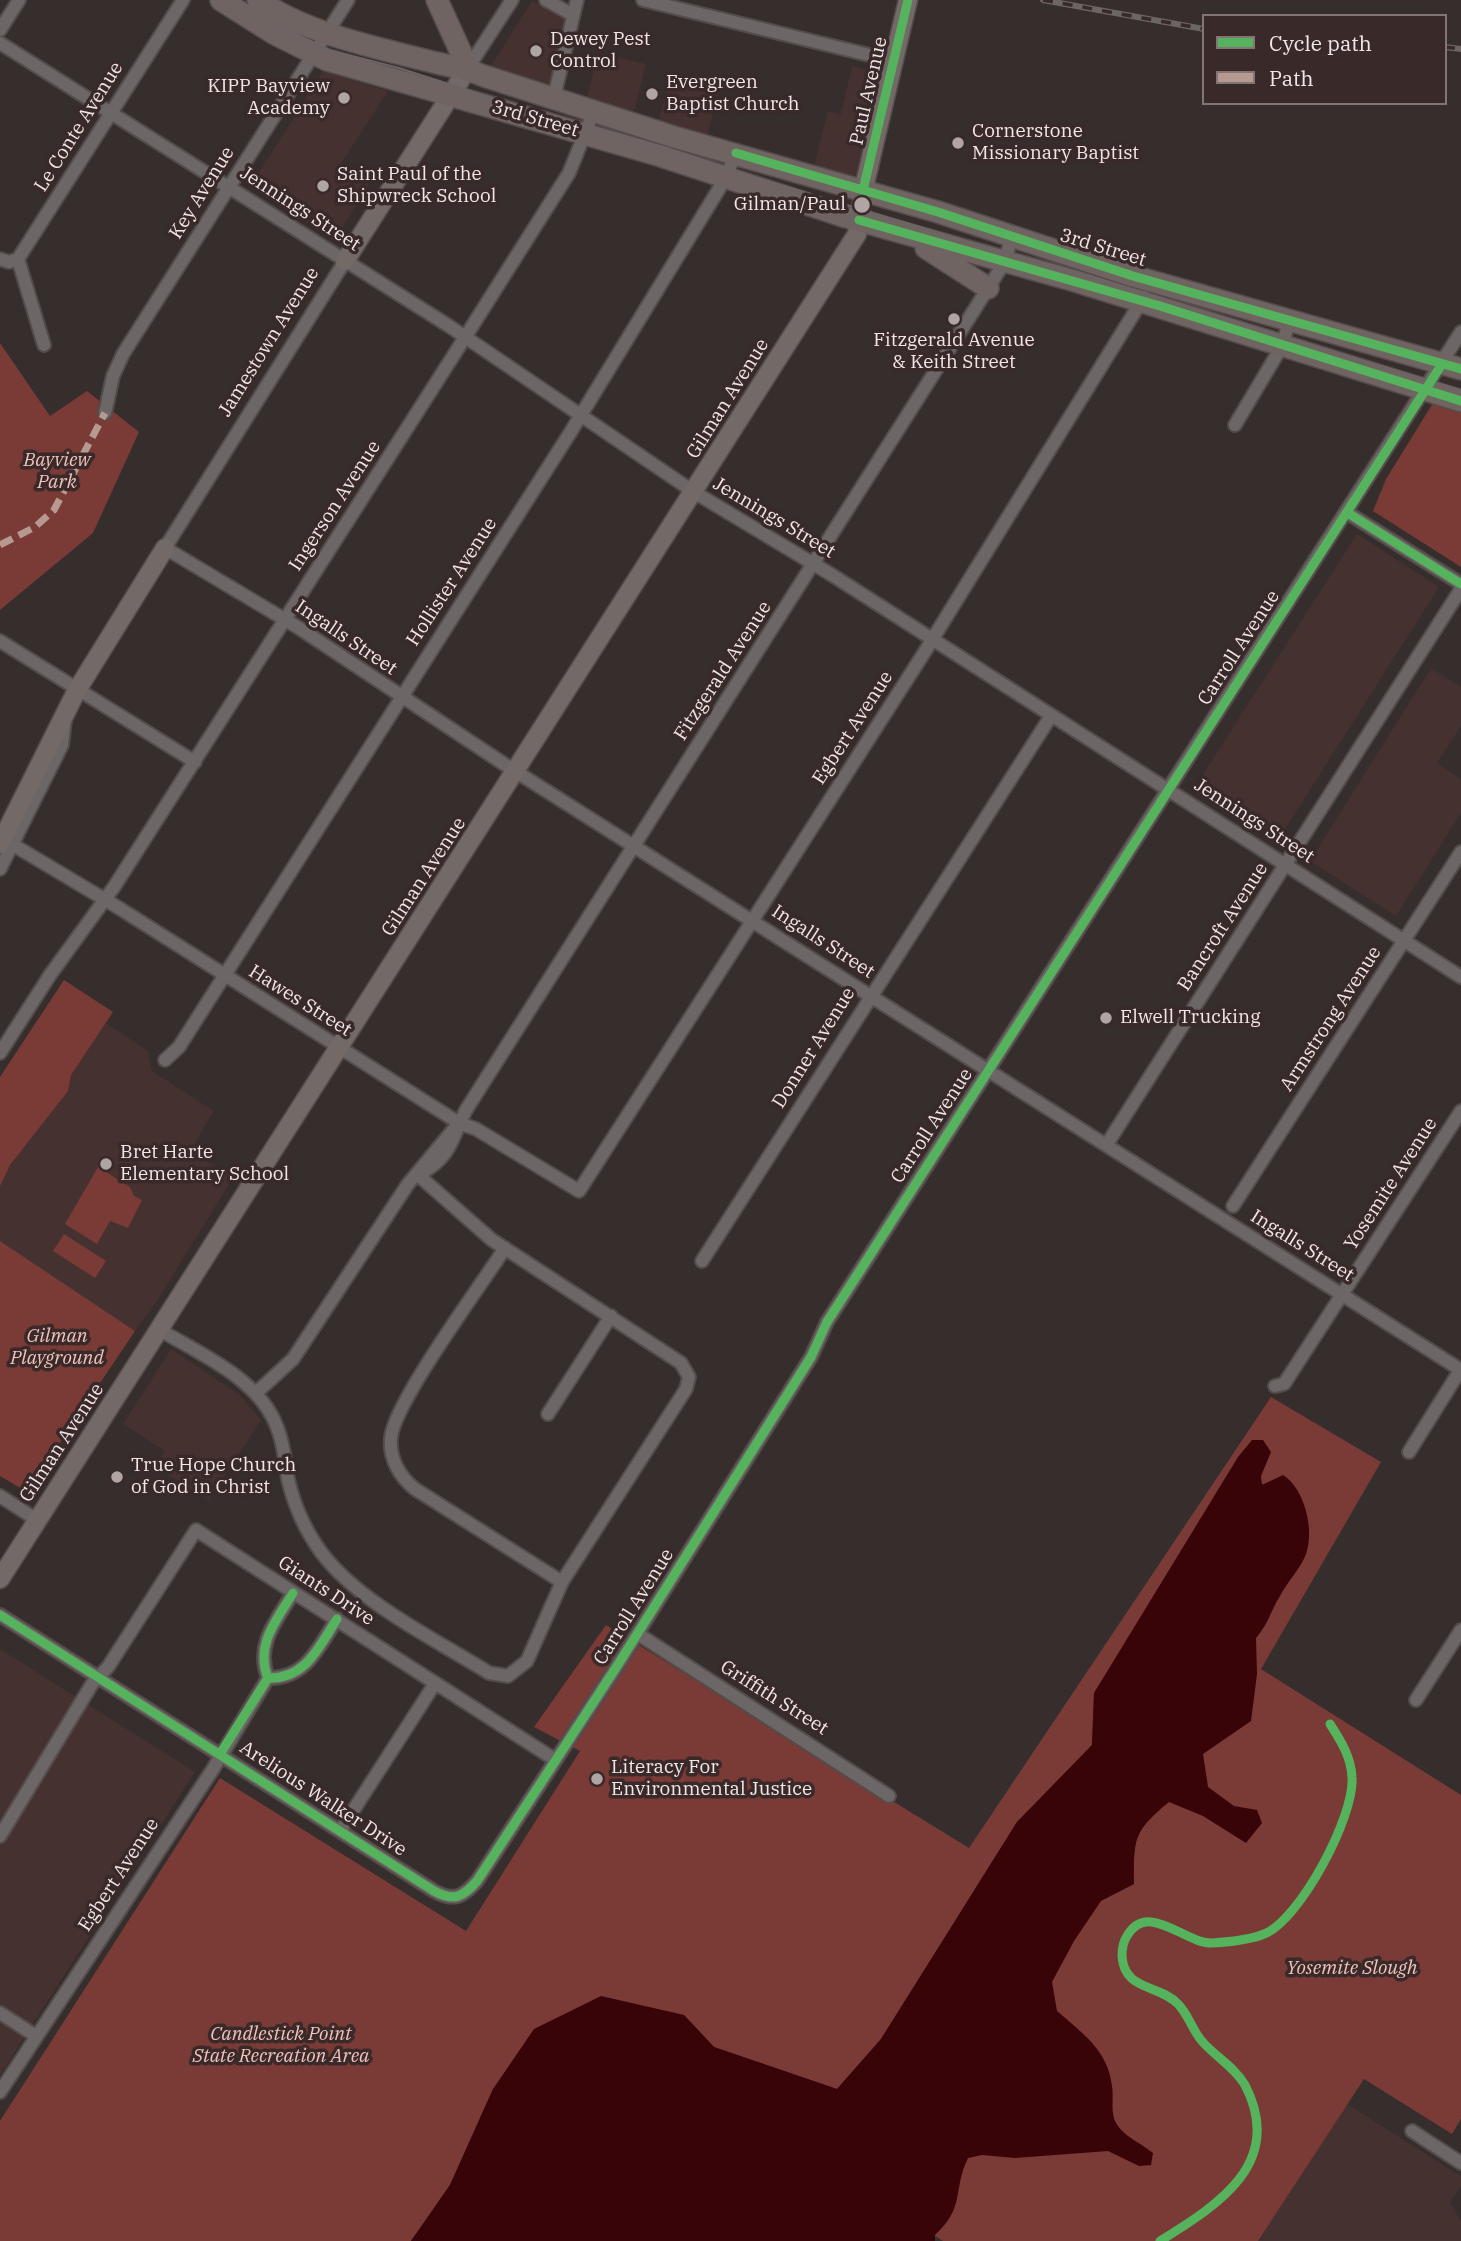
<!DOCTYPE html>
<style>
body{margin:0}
#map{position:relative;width:1461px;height:2241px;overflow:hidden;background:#362e2c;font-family:"IBM Plex Serif",serif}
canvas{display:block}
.legend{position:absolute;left:1202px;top:14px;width:245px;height:91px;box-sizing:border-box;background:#392a29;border:2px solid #827574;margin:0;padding:9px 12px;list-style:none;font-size:21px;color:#f0e6e5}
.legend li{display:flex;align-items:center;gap:14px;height:35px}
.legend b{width:35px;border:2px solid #827574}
</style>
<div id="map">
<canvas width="1461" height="2241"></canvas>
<ul class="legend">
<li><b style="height:9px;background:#56b35d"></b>Cycle path</li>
<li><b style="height:9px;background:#b69a8f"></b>Path</li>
</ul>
</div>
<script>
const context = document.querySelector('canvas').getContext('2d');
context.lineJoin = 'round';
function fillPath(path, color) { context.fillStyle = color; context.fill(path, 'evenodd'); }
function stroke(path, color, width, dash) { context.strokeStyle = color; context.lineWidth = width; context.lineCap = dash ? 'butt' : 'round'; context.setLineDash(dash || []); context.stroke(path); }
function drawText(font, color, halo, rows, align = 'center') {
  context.font = font + ' "IBM Plex Serif",serif'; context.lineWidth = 7; context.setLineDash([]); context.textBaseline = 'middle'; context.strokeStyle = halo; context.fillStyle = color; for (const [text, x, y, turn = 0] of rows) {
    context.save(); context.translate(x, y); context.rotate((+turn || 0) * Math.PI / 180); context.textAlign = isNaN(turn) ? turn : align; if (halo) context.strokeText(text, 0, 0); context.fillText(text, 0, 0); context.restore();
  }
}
fillPath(new Path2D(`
 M 532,1 L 566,18 L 550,85 L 491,66 Z
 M 598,53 L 646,64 L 633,116 L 586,102 Z
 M 852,66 L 877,72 L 865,119 L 871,121 L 856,179 L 813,170 L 828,111 L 841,114 Z
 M 323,71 L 388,91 L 340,165 L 369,185 L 334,241 L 250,187 Z
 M 671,71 L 720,84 L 707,138 L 658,124 Z
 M 1357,534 L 1439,587 L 1278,840 L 1195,787 Z
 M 1431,668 L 1461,687 L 1461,726 L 1437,763 L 1461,779 L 1461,813 L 1396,916 L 1310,861 Z
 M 64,980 L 113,1012 L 106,1023 L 148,1051 L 152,1071 L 214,1111 L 190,1151 L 233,1178 L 155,1304 L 135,1331 L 0,1241 L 0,1077 Z
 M 171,1349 L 240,1395 L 261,1420 L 209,1500 L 155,1467 L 165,1451 L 123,1424 Z
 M 0,1649 L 195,1772 L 0,2075 Z
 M 1347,2104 L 1461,2176 L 1461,2186 L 1450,2203 L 1461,2221 L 1461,2241 L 1258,2241 Z`), '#45312f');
fillPath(new Path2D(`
 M 0,343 L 50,416 L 87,391 L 139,432 L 93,533 L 0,610 Z
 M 1433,403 L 1461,411 L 1461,567 L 1373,511 L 1386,479 Z
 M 64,980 L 113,1012 L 71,1075 L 68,1091 L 10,1165 L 0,1186 L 0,1077 Z
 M 98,1167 L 130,1187 L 134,1196 L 142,1200 L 128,1228 L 110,1221 L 97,1244 L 65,1224 Z
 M 64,1234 L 106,1261 L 95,1278 L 53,1251 Z
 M 0,1241 L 135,1331 L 27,1492 L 0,1476 Z
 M 1271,1397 L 1381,1462 L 1261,1669 L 1461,1795 L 1461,2119 L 1452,2134 L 1364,2079 L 1258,2241 L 943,2241 L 935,2236 L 932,2147 L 1092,1896 L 1134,1884 C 1134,1859 1131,1834 1151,1817 L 1273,1489 L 1238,1472 L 1094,1693 L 1092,1745 L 1017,1822 L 881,2039 L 837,2089 L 714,2047 L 684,2015 L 493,2089 L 450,2185 L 411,2241 L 0,2241 L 0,2121 L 220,1778 L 466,1931 L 580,1751 L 534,1727 L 606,1625 L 969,1848 Z`), '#7a3a36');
fillPath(new Path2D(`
 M 1252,1440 L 1263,1440 L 1271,1452 L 1261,1476 L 1262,1485 L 1283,1475 C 1304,1488 1315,1529 1306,1554 C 1301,1568 1287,1582 1280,1596 C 1270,1612 1269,1623 1256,1638 L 1257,1674 L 1251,1721 L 1203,1754 L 1208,1787 L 1234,1806 L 1257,1810 L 1262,1823 L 1246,1843 L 1203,1816 L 1169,1802 C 1133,1832 1134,1838 1134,1884 L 1101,1901 L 1074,1941 L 1052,1982 L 1057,2011 C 1082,2033 1108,2050 1112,2086 C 1114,2097 1110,2113 1116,2123 C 1124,2137 1141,2143 1153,2153 L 1151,2165 L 1139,2166 L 1108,2151 L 1015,2158 L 982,2155 L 968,2158 C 952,2191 966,2206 935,2235 L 935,2241 L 411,2241 L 450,2185 L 493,2089 L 534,2029 L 601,1996 L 684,2015 L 714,2047 L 837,2089 L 881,2039 L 1017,1822 L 1092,1745 L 1094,1693 L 1238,1457 Z`), '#380407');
const street = new Path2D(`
 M 546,0 L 573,15
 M 643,0 L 894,61
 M 0,30 L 19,0
 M 0,43 L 449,326 L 694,492 L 832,575 L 1461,977
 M 468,68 L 512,0
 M 554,97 L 577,0
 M 0,259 L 9,262 L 18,259 L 183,0
 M 18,259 L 44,345
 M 345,261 L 165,548 L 299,628 L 504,764 L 1461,1370
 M 105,413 L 113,376 L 123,354 L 348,0
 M 1235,425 L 1282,346 L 1290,319
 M 1348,513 L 1461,584
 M 0,641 L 195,762
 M 0,837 L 119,908 L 459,1123 L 476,1129 L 579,1191 L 924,653 L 1144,297
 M 0,869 L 62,745 L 65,720
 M 0,1053 L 50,975 L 114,887 L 464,339 L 569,173 L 594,111
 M 165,1060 L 179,1047 L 570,433 L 725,179 L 736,153
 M 1107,1144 L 1461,589
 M 418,1175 C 451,1158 451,1140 466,1110 L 1004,263 L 1012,237
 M 1233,1206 L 1461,852
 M 505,1248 C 482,1284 393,1404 391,1438 C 389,1459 400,1477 415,1489 L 562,1582
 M 702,1261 L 1051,716
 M 160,1330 C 202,1355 259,1379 277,1427 C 284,1444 285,1461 288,1479 C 294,1505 305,1530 321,1552 C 359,1603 435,1639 489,1673 L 508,1676 L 527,1661 L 562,1582 L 686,1389 L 689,1377 L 681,1363 L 492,1240 L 418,1175
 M 1275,1386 L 1284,1384 L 1461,1111
 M 256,1393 L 293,1359 L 408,1184 L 459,1123
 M 548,1414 L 611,1316
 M 1409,1452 L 1461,1369
 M 0,1496 L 37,1520
 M 0,1615 L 434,1891 C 454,1902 463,1897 477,1881 L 619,1663 L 811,1357 L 827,1322 L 1461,332
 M 638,1634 L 889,1796
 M 268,1678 C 306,1679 318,1648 337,1619
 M 268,1678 C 255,1645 276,1621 293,1593
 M 1416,1700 L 1461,1630
 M 340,1831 L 434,1685
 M 0,1836 L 92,1684 L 108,1667 L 196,1530 L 554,1759
 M 0,2013 L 36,2036
 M 0,2092 L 213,1769 L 268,1678
 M 1412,2131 L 1461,2163`);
const secondary = new Path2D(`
 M 345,261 L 468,68
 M 0,844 L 77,690 L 165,548
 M 0,1579 L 857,234 L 865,183 L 908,0`);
const primary = new Path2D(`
 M 221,0 L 275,34 L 327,60 L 661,156 L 846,217 L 1075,281 L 1461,401
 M 258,0 C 309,35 378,48 437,63 C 454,67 468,69 484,76 L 674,137 L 938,212 L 1133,276 L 1461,369
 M 437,0 L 468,68
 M 926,248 L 988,288`);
stroke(street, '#534c4b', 16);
stroke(secondary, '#534c4b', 21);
stroke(primary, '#534c4b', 24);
stroke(street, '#6d6666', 12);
stroke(secondary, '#736a68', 18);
stroke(primary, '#706462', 21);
stroke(new Path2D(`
 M 235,0 L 317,47 L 399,68 L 482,95 L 1461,390`), '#6c6564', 2);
const rail = new Path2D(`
 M 1043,0 L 1204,29
 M 1445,47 L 1461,49`);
stroke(rail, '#6c6564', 6);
stroke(rail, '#392a29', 3.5, [10]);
stroke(new Path2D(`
 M 0,545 L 35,527 L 54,510 L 105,413`), '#b69a8f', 7, [14, 7]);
stroke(new Path2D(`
 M 736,153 L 938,212 L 1133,276 L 1461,369
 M 863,190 L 908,0
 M 859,220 L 1160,306 L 1461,401
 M 1348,513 L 1461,584
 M 0,1615 L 434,1891 C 454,1902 463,1897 477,1881 L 619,1663 L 811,1357 L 827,1322 L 1442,364
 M 268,1678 C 306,1679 318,1648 337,1619
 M 268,1678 C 255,1645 276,1621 293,1593
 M 220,1754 L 268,1678
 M 1160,2241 C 1216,2206 1286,2164 1245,2085 C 1234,2066 1214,2056 1201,2040 C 1192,2029 1188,2014 1178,2004 C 1159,1984 1124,1991 1122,1956 C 1122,1949 1123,1942 1127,1936 C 1148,1900 1185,1944 1212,1943 C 1228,1942 1250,1940 1264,1934 C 1300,1920 1355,1816 1352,1777 C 1351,1757 1341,1741 1330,1724`), '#56b35d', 9);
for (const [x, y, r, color] of [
 [536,51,7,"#afa6a4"],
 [652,94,7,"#afa6a4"],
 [344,98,7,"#afa6a4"],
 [958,143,7,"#afa6a4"],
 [323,186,7,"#afa6a4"],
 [862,205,9,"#afa6a4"],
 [954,319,7,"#afa6a4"],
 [1106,1018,7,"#afa6a4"],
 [106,1164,7,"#afa6a4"],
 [117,1477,7,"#afa6a4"],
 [597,1779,7,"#afa6a4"]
]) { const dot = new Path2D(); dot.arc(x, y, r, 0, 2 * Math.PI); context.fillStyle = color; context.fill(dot); stroke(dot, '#392a29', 2.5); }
drawText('19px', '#f0e6e5', '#392a29', [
 ["Dewey Pest",550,40],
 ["Control",550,62],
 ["Evergreen",666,83],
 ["Baptist Church",666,105],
 ["KIPP Bayview",330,87,"right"],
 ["Academy",330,109,"right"],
 ["Cornerstone",972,132],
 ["Missionary Baptist",972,154],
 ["Saint Paul of the",337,175],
 ["Shipwreck School",337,197],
 ["Gilman/Paul",846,205,"right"],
 ["Fitzgerald Avenue",954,341,"center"],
 ["& Keith Street",954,363,"center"],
 ["Elwell Trucking",1120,1018],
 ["Bret Harte",120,1153],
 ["Elementary School",120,1175],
 ["True Hope Church",131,1466],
 ["of God in Christ",131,1488],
 ["Literacy For",611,1768],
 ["Environmental Justice",611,1790]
], 'left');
drawText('19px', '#f0e6e5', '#392a29', [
 ["Paul Avenue",869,91,-77],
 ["3rd Street",535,119,16],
 ["Le Conte Avenue",79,127,-58],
 ["Key Avenue",202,193,-58],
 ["Jennings Street",300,209,33],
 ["3rd Street",1103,248,17],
 ["Jamestown Avenue",269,342,-58],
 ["Gilman Avenue",728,399,-58],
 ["Ingerson Avenue",335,506,-57],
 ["Jennings Street",774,518,31],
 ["Hollister Avenue",452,582,-57],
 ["Ingalls Street",346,638,34],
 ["Carroll Avenue",1239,648,-57],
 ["Fitzgerald Avenue",723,671,-57],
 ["Egbert Avenue",853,728,-57],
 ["Jennings Street",1254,821,33],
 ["Gilman Avenue",424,877,-57],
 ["Bancroft Avenue",1223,927,-57],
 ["Ingalls Street",823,942,33],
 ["Hawes Street",300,1001,32],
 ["Armstrong Avenue",1331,1019,-57],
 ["Donner Avenue",814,1048,-58],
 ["Carroll Avenue",932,1126,-57],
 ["Yosemite Avenue",1391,1184,-57],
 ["Ingalls Street",1302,1246,32],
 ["Gilman Avenue",62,1443,-57],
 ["Giants Drive",326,1591,33],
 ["Carroll Avenue",634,1607,-58],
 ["Griffith Street",774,1698,32],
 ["Arelious Walker Drive",323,1799,33],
 ["Egbert Avenue",119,1875,-57]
]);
drawText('italic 19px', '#f2c2bd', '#392a29', [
 ["Bayview",57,461],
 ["Park",57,483],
 ["Gilman",57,1337],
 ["Playground",57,1359],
 ["Yosemite Slough",1352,1969],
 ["Candlestick Point",281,2035],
 ["State Recreation Area",281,2057]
]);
</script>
